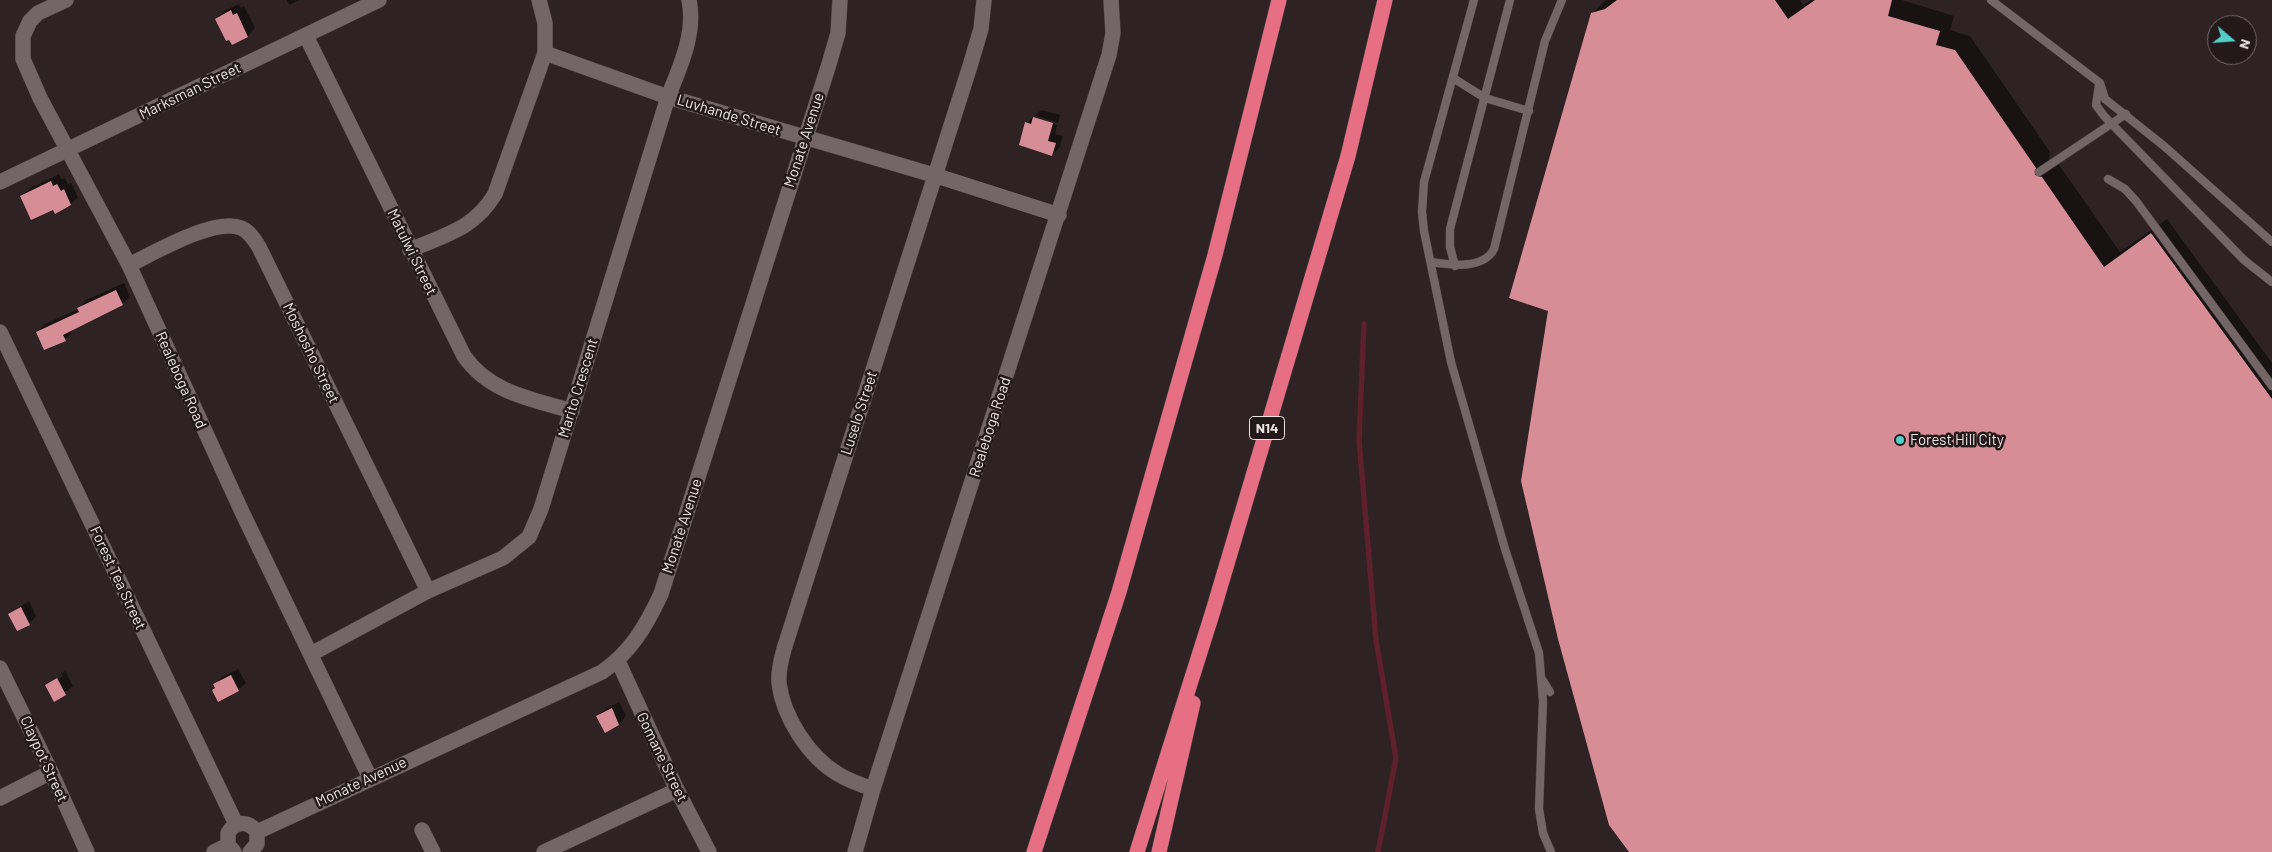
<!DOCTYPE html>
<style>
body{margin:0}
#map{position:relative;width:2272px;height:852px;overflow:hidden;background:#2e2224;font-family:Barlow,sans-serif}
canvas{display:block}
.north{position:absolute;left:2207px;top:15px;width:50px;height:50px;box-sizing:border-box;background:#24191a;border:1px solid #746a6b;border-radius:50%;rotate:108deg;font-size:14px;font-weight:700;line-height:20px;text-align:center;color:#ece3e4}
.north::after{content:'';display:block;margin:auto;width:18px;height:22px;background:#54cdc8;clip-path:polygon(50% 0,100% 100%,50% 72%,0 100%)}
</style>
<div id="map">
<canvas width="2272" height="852"></canvas>
<div class="north">N</div>
</div>
<script>
const context = document.querySelector('canvas').getContext('2d');
context.lineJoin = 'round';
function fillPath(path, color) { context.fillStyle = color; context.fill(path, 'evenodd'); }
function stroke(path, color, width, dash) { context.strokeStyle = color; context.lineWidth = width; context.lineCap = dash ? 'butt' : 'round'; context.setLineDash(dash || []); context.stroke(path); }
function drawText(font, color, halo, rows, align = 'center') {
  context.font = font + ' Barlow,sans-serif'; context.lineWidth = 5; context.setLineDash([]); context.textBaseline = 'middle'; context.strokeStyle = halo; context.fillStyle = color; for (const [text, x, y, turn = 0] of rows) {
    context.save(); context.translate(x, y); context.rotate((+turn || 0) * Math.PI / 180); context.textAlign = isNaN(turn) ? turn : align; if (halo) context.strokeText(text, 0, 0); context.fillText(text, 0, 0); context.restore();
  }
}
fillPath(new Path2D(`
 M 287,0 L 300,0 L 289,5 Z
 M 1606,0 L 1800,0 L 1803,5 L 1811,0 L 1902,0 L 1954,16 L 1950,30 L 1970,36 L 2050,152 L 2049,161 L 2057,162 L 2120,252 L 2167,219 L 2272,363 L 2272,852 L 1630,852 L 1549,310 L 1592,14 Z
 M 239,4 L 241,8 L 244,6 L 255,28 L 248,36 L 232,44 L 216,19 L 224,11 Z
 M 1041,110 L 1060,115 L 1058,123 L 1036,116 L 1034,118 L 1057,125 L 1055,134 L 1063,136 L 1059,148 L 1052,155 L 1027,123 Z
 M 59,174 L 61,179 L 65,178 L 68,184 L 71,183 L 78,197 L 71,204 L 53,208 L 21,196 L 29,189 Z
 M 124,283 L 130,297 L 122,304 L 71,329 L 72,332 L 65,340 L 37,332 L 45,324 L 79,309 L 86,300 Z
 M 29,601 L 36,616 L 29,624 L 10,614 Z
 M 238,669 L 246,683 L 238,690 L 214,685 L 222,677 Z
 M 65,671 L 73,686 L 54,700 L 46,685 ZM 62,674 L 63,676 L 53,682 L 53,679 Z
 M 619,702 L 626,716 L 619,724 L 605,731 L 598,716 L 605,709 Z`), '#0007');
stroke(new Path2D(`
 M 1364,324 L 1359,440 L 1376,640 L 1396,758 L 1378,852`), '#5d202c', 5.5);
fillPath(new Path2D(`
 M 1617,0 L 1775,0 L 1788,19 L 1815,0 L 1892,0 L 1888,16 L 1940,31 L 1936,45 L 1955,50 L 2036,168 L 2035,175 L 2042,177 L 2104,267 L 2151,233 L 2272,399 L 2272,852 L 1629,852 L 1609,825 L 1558,639 L 1521,481 L 1548,311 L 1509,298 L 1591,13 L 1605,9 Z
 M 231,10 L 233,15 L 237,13 L 248,37 L 232,45 L 229,40 L 226,41 L 215,19 Z
 M 1033,117 L 1053,123 L 1048,141 L 1056,143 L 1052,156 L 1019,145 L 1025,122 L 1031,124 Z
 M 51,181 L 53,186 L 57,184 L 61,191 L 64,189 L 71,205 L 55,214 L 53,210 L 31,220 L 20,196 Z
 M 116,290 L 123,305 L 63,335 L 66,341 L 44,350 L 36,332 L 79,312 L 77,308 Z
 M 21,607 L 30,625 L 17,631 L 8,614 Z
 M 231,675 L 239,691 L 218,702 L 212,690 L 215,688 L 213,684 Z
 M 57,678 L 66,695 L 54,702 L 45,685 Z
 M 612,708 L 619,725 L 605,733 L 596,716 Z`), '#d68d96');
const service = new Path2D(`
 M 1474,0 L 1424,182 L 1422,212 L 1424,231 L 1451,362 L 1505,549 L 1539,653 L 1543,701 L 1539,809 L 1543,833 L 1551,852
 M 1991,0 L 2100,83 L 2105,99 L 2164,146 L 2272,242
 M 1453,78 L 1485,98 L 1529,111
 M 2099,85 L 2096,105 L 2104,116 L 2244,260 L 2272,282
 M 2039,172 L 2126,114
 M 2108,179 L 2125,189 L 2136,201 L 2272,386
 M 1431,262 C 1450,265 1483,270 1494,249 L 1545,41 L 1562,0
 M 1455,266 L 1450,247 L 1450,229 L 1510,0
 M 1542,679 L 1550,692`);
const minor = new Path2D(`
 M 66,0 L 38,13 L 30,21 L 23,36 L 23,59 L 40,98 L 129,265 L 242,512 L 370,778
 M 306,36 L 464,356 C 490,393 531,399 572,411
 M 545,53 L 668,97 L 937,176 L 1059,215
 M 0,182 L 379,0
 M 410,250 C 445,235 474,229 495,194 L 545,53 L 545,23 L 539,0
 M 129,265 C 154,253 215,217 241,228 C 249,231 254,239 259,247 L 428,591
 M 0,332 L 236,824
 M 311,654 L 428,591 L 503,558 L 529,537 L 541,509 L 668,97 C 680,67 696,33 689,0
 M 618,661 L 677,790 L 709,852
 M 0,668 L 51,772 L 87,852
 M 873,789 C 861,785 849,781 838,774 C 809,757 783,717 779,683 C 778,672 781,660 784,649 L 970,66 L 981,29 L 984,0
 M 0,798 L 51,772
 M 422,830 L 433,852
 M 257,832 L 602,672 C 631,652 646,626 661,594 L 829,64 L 838,33 L 840,0
 M 214,852 L 228,845
 M 234,852 L 228,845 L 228,833 C 235,821 248,820 257,832 L 257,844 L 250,852
 M 544,852 L 677,790
 M 855,852 L 873,789 L 1109,55 L 1113,33 L 1111,0`);
const motorway = new Path2D(`
 M 1034,852 L 1119,592 L 1215,255 L 1279,0
 M 1137,852 L 1213,611 L 1348,156 L 1385,0
 M 1159,852 L 1193,703`);
stroke(service, '#494041', 9);
stroke(minor, '#494041', 16);
stroke(motorway, '#494041', 16);
stroke(service, '#746667', 8);
stroke(minor, '#746667', 15);
stroke(motorway, '#e76f83', 15);
for (const [x, y, r, color] of [
 [1900,440,5,"#54cdc8"]
]) { const dot = new Path2D(); dot.arc(x, y, r, 0, 2 * Math.PI); context.fillStyle = color; context.fill(dot); stroke(dot, '#24191a', 2); }
for (const [x, y, w] of [
 [1267,428,35]
]) { const box = new Path2D(); box.roundRect(x - w / 2, y - 11.5, w, 23, 4); context.fillStyle = '#24191a'; context.fill(box); stroke(box, '#ece3e4', 1); }
drawText('bold 14px', '#ece3e4', null, [
 ["N14",1267,428]
]);
drawText('15px', '#ece3e4', '#24191a', [
 ["Marksman Street",190,91,-26],
 ["Luvhande Street",729,115,17],
 ["Monate Avenue",804,140,-72],
 ["Matulwi Street",412,252,64],
 ["Moshosho Street",311,353,64],
 ["Realeboga Road",181,380,66],
 ["Marito Crescent",578,388,-73],
 ["Luselo Street",859,413,-72],
 ["Realeboga Road",990,427,-72],
 ["Monate Avenue",682,526,-72],
 ["Forest Tea Street",118,578,65],
 ["Gomane Street",662,757,64],
 ["Claypot Street",44,759,65],
 ["Monate Avenue",361,782,-25]
]);
drawText('15px', '#ece3e4', '#24191a', [
 ["Forest Hill City",1910,440]
], 'left');
</script>
